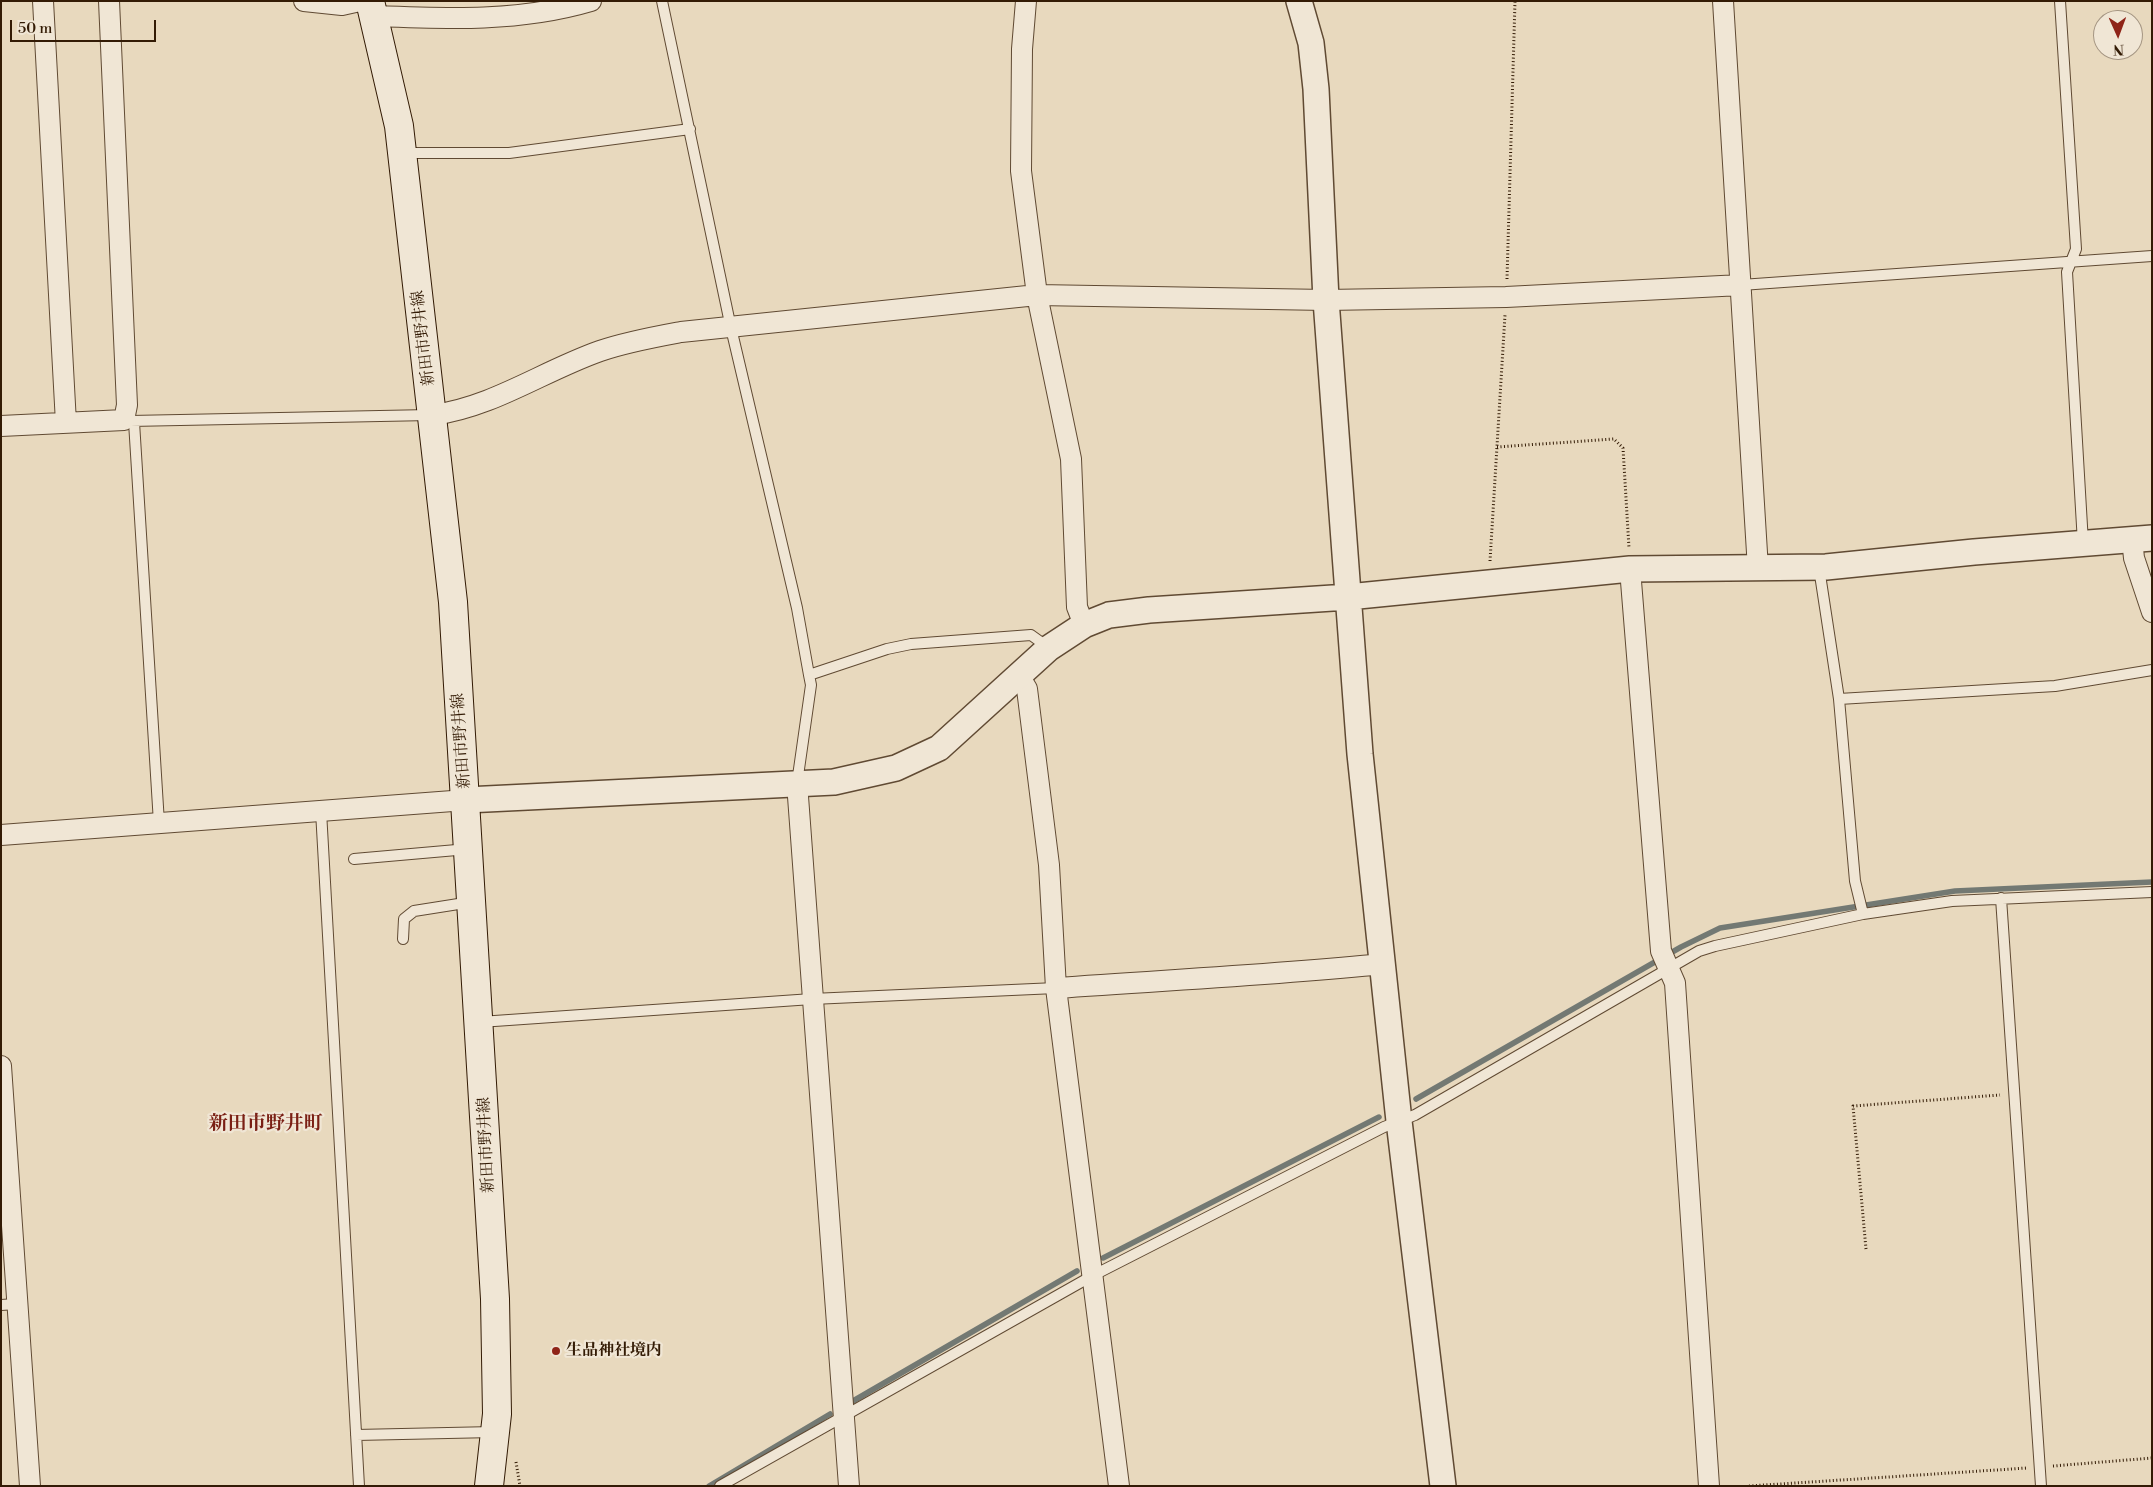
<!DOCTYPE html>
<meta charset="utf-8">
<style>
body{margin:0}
#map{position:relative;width:2153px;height:1487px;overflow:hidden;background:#e8d9be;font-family:"Libre Bodoni",serif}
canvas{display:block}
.frame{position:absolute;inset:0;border:2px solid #331b05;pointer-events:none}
.north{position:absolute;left:2093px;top:10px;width:50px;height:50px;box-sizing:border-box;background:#f0e6d5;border:1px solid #a49582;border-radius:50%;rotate:178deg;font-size:14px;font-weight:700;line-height:20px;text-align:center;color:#331b05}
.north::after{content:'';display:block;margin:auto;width:18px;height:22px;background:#8f2418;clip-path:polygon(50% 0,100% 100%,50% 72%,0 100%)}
.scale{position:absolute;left:10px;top:20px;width:146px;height:22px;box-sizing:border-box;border:2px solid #331b05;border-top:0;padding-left:6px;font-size:15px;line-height:18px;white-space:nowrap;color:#331b05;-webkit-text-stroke:4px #f0e6d5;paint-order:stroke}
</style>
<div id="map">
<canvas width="2153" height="1487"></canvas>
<div class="frame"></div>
<div class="north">N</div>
<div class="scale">50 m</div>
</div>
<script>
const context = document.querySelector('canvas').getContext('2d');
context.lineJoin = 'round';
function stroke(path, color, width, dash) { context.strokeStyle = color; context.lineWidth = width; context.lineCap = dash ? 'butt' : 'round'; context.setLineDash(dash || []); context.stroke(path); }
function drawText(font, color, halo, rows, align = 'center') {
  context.font = font + ' "Libre Bodoni","Noto Serif JP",serif'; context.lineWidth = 4.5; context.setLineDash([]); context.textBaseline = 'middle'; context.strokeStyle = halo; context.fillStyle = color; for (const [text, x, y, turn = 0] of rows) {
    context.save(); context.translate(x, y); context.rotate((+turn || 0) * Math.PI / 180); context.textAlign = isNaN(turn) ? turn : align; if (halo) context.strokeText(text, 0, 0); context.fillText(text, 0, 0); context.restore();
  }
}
stroke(new Path2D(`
 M 1416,1099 L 1681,947 L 1720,928 L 1955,891 L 2152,882
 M 1103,1258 L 1379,1117
 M 853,1401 L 1077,1271
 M 709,1486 L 830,1414`), '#737973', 5.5);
const service = new Path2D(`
 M 662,1 L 731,328 L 797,608 L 809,675 L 811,685 L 797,783
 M 2060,1 L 2076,249 L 2067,272 L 2083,543
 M 403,153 L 509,153 L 690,129
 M 1741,285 L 2152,256
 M 130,421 L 430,415
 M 134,422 L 159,823
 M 1819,568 L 1839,699 L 1855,881 L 1863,914
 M 809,675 L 887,649 L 911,644 L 1031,635 L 1049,648
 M 1839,699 L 2055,686 L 2152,670
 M 321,811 L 359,1486
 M 354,859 L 468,849
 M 2001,898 L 2041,1486
 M 403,939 L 404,919 L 414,911 L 471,902
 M 480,1022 L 812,999 L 1056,988
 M 1,1305 L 16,1304
 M 356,1435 L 494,1432
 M 720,1486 L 1092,1276 L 1384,1127 L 1415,1115 L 1699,951 L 1715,946 L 1863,914 L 1952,901 L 2152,892`);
const minor = new Path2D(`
 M 43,1 L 66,423
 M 304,1 L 342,5 L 360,1
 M 1026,1 L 1022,49 L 1021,171 L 1037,295 L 1071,459 L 1077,607 L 1084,625
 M 1723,1 L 1758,569
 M 375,16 C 448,19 520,22 591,1
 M 433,415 C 493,407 543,371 600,351 C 626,342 654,337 681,332 L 1037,295 L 1326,300 L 1506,297 L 1741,285
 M 1,426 L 124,420 L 127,405 L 109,1
 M 2132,539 L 2134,558 L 2152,612
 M 1630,569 L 1661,951 L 1675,983 L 1709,1486
 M 1018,674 L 1027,689 L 1049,865 L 1056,988 L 1119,1486
 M 797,783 L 849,1486
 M 1,835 L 466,800
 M 1056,988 C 1165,980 1274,975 1383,964
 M 1,1066 L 30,1486`);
const tertiary = new Path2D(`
 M 1299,1 L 1311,43 L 1316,89 L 1326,300 L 1360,754 L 1399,1121 L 1443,1486
 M 466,800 L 834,782 L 896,768 L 939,748 L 1049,648 L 1084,625 L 1109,615 L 1149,610 L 1348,597 L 1630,569 L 1826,567 L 1974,552 L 2152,538`);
const secondary = new Path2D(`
 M 370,1 L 399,126 L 453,602 L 495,1299 L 497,1414 L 489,1486`);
stroke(service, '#604a33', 12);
stroke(minor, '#604a33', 22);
stroke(tertiary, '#604a33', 28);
stroke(secondary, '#331b05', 30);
stroke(new Path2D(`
 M 1507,279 L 1515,1
 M 1497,447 L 1614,439 L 1623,448 L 1629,548
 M 1490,561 L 1505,315
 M 1866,1249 L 1853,1106 L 2000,1095
 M 516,1462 L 520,1486
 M 2053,1466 L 2152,1458
 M 1749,1486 L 2027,1468`), '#331b05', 3, [1, 2.5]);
stroke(service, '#f0e6d5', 10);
stroke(minor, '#f0e6d5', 20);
stroke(tertiary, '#f0e6d5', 25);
stroke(secondary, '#f0e6d5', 28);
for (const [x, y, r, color] of [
 [556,1351,5,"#8f2418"]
]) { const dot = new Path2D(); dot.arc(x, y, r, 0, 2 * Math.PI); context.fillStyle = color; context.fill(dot); stroke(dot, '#f0e6d5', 2); }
drawText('16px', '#331b05', '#f0e6d5', [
 ["新田市野井線",424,338,-97],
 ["新田市野井線",462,741,-94],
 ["新田市野井線",487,1145,-93]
]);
drawText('bold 16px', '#331b05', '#f0e6d5', [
 ["生品神社境内",566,1351]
], 'left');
drawText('bold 19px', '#7a1f14', '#f0e6d5', [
 ["新田市野井町",266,1124]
]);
</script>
